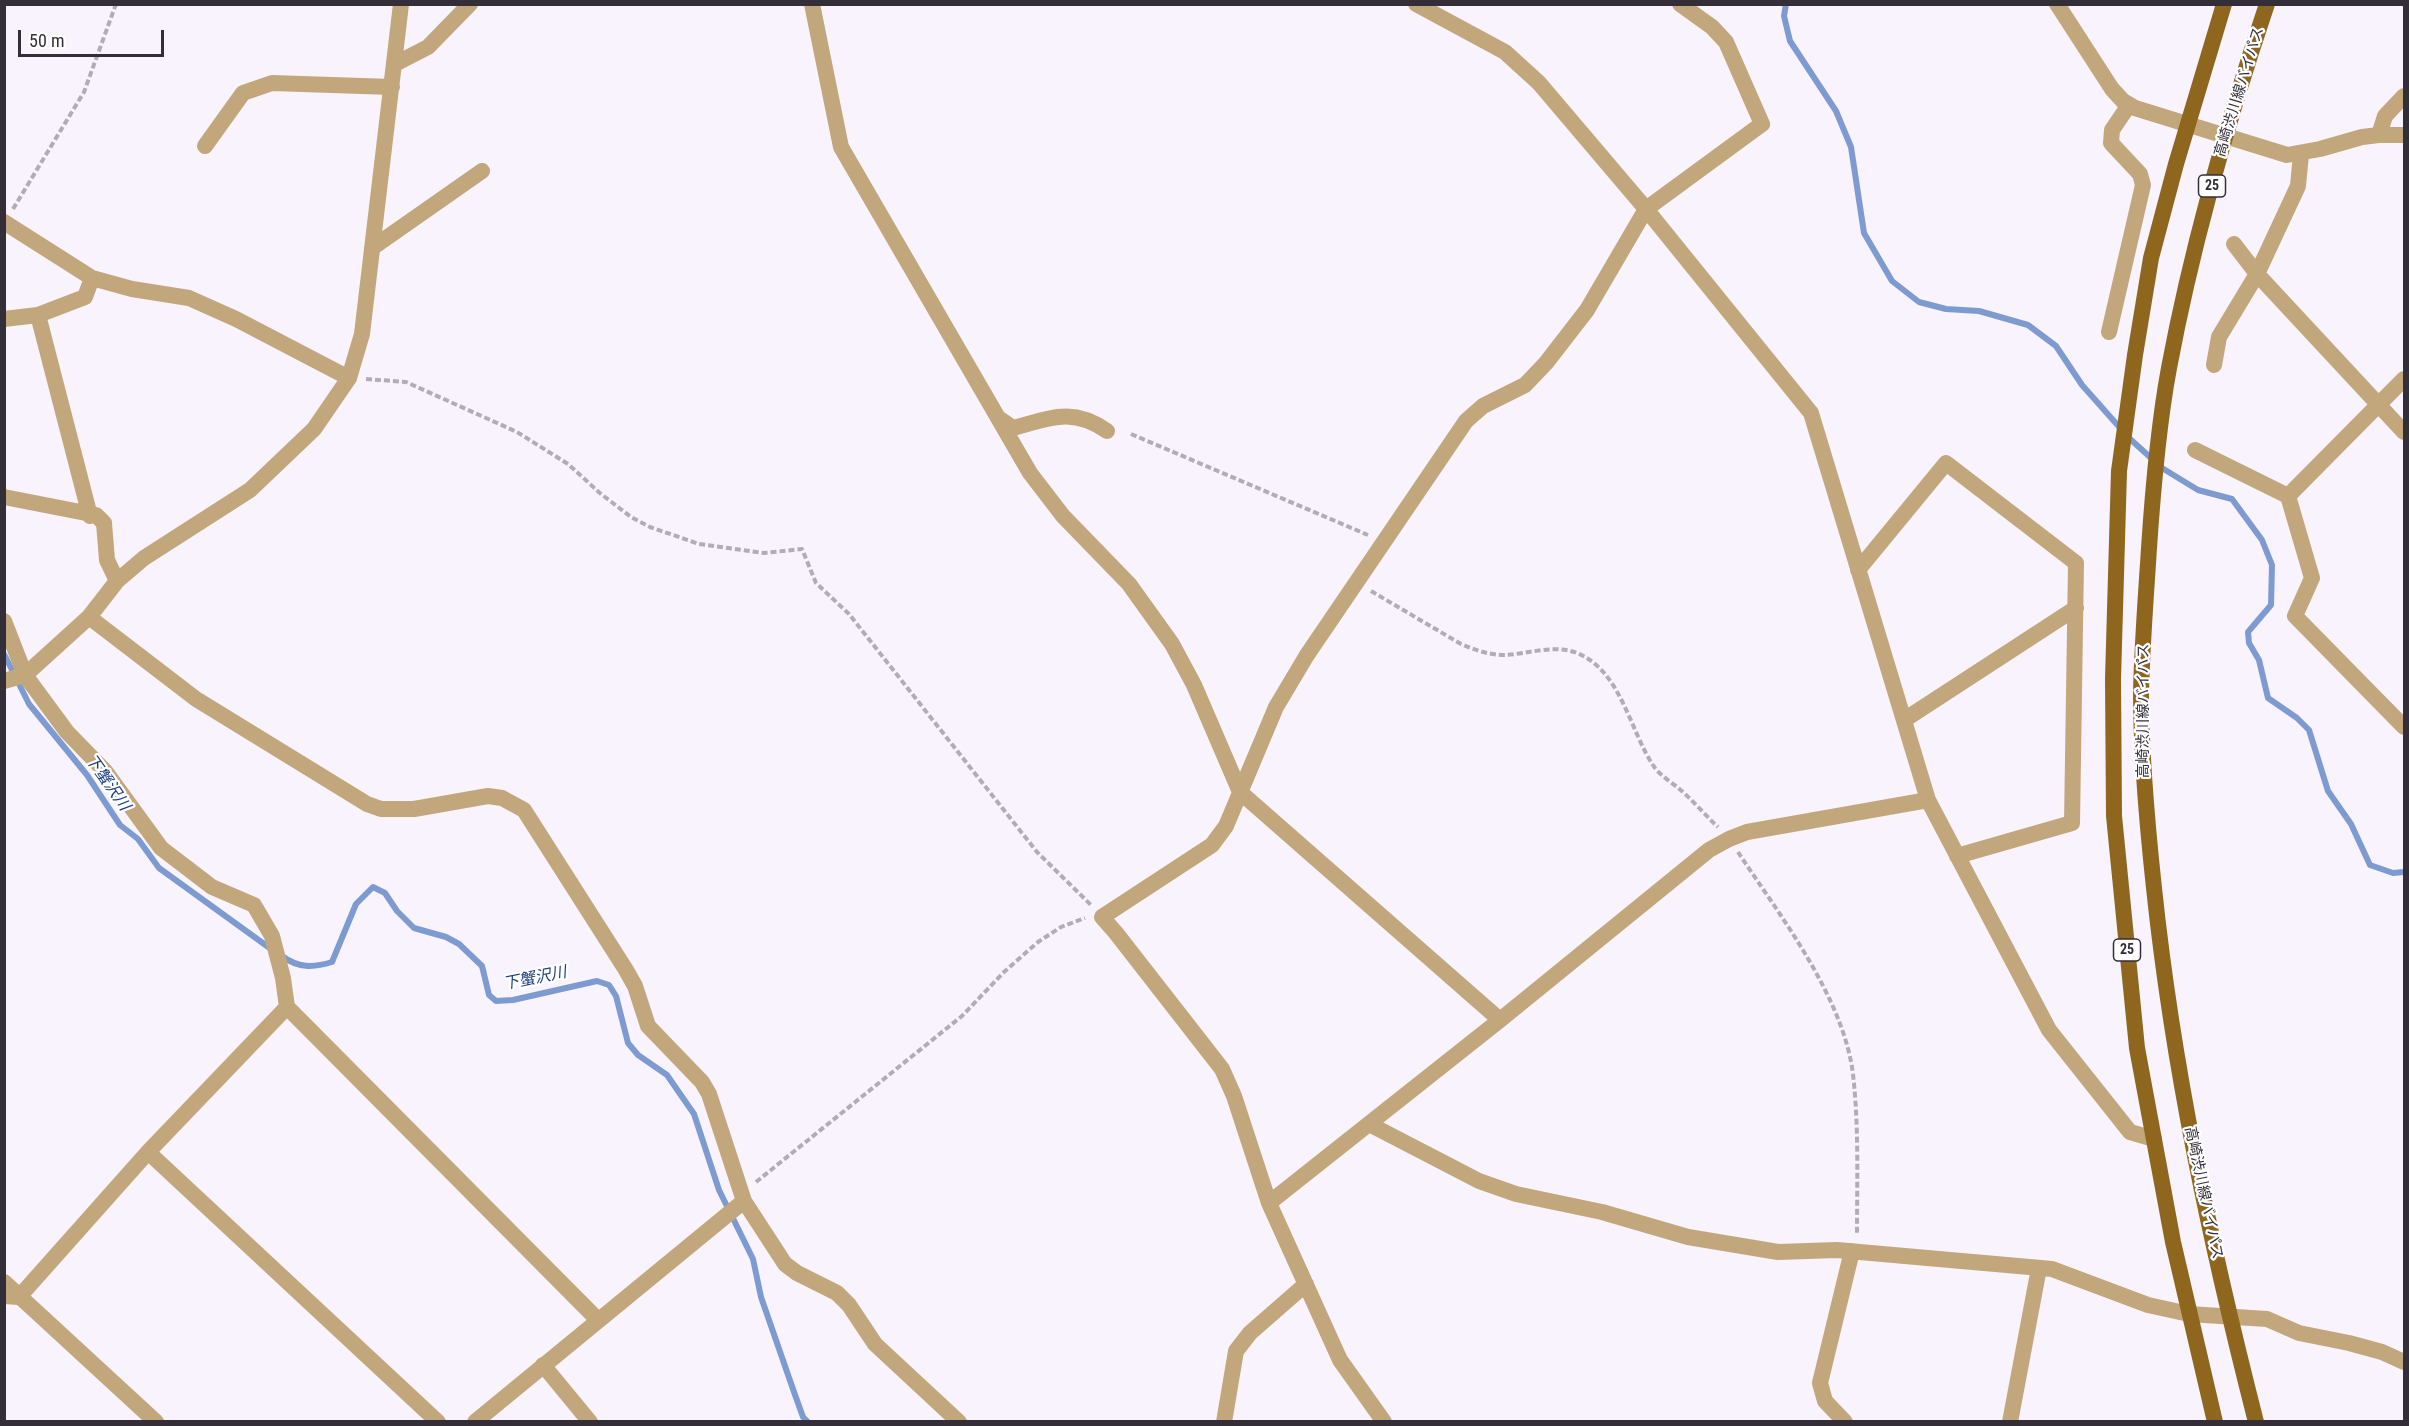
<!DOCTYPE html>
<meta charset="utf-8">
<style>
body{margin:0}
#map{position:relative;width:2409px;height:1426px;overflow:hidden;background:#f8f3fd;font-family:"Roboto Condensed",sans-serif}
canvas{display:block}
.frame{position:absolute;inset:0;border:6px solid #332e37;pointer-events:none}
.scale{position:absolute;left:18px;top:30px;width:146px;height:27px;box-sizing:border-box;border:3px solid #332e37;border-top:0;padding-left:8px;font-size:18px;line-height:21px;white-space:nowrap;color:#332e37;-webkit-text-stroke:4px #fff;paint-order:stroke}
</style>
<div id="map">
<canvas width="2409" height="1426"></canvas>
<div class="frame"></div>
<div class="scale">50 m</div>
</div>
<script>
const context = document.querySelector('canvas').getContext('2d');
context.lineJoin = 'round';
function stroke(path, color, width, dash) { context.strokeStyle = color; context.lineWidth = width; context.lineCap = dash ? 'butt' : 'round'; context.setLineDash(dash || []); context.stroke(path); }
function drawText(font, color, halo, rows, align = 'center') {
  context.font = font + ' "Roboto Condensed","Noto Sans JP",sans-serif'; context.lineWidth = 4.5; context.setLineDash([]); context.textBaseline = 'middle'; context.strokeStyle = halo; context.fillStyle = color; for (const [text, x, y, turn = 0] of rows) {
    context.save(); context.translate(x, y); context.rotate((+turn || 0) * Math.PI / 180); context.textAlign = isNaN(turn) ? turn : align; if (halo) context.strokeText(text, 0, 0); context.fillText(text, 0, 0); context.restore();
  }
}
stroke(new Path2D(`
 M 1786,4 L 1784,16 L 1790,41 L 1836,111 L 1851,147 L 1864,233 L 1892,281 L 1919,302 L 1946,309 L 1979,311 L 2028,325 L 2056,346 L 2082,385 L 2129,438 L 2162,468 L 2198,490 L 2232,499 L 2262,540 L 2272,565 L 2271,605 L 2248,632 L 2249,643 L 2259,660 L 2268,698 L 2297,718 L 2309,730 L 2328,791 L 2351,824 L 2370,865 L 2393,873 L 2404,872
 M 4,654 L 29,704 L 87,775 L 120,825 L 138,839 L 159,868 L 271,949
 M 282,956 C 298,968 313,968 332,962 L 356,904 L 373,887 L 385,893 L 397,911 L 414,928 L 446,937 L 459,944 L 482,966 L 489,995 L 496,1001 L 513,1000 L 597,981 L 609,985 L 616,996 L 628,1043 L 638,1055 L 667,1075 L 694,1114 L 719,1190 L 753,1259 L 761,1297 L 794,1392 L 803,1417 L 808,1422`), '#7e9bd1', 6);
stroke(new Path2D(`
 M 13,209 L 84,92 L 116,4
 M 366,379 L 406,382 L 517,432 L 568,464 L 601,494 L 631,517 L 650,527 L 699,544 L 764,553 L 802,549 L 816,583 L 849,614 L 1037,852 L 1091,905
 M 1131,434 L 1368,535
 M 1371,591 L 1461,644 C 1475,650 1489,655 1505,655 C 1528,654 1554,644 1577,653 C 1622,671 1630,733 1655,768 C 1662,777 1674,784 1683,792 C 1695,803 1706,816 1718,827
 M 1738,852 C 1780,916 1843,996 1853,1074 C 1859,1127 1857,1181 1857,1234
 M 756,1182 L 962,1016 L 1004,972 L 1038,942 L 1061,927 L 1085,918`), '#b1acb6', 4, [6, 3]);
stroke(new Path2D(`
 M 812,4 L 841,147 L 1030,473 L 1063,516 L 1129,584 L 1172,644 L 1194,685 L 1240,792 L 1500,1020
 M 1416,4 L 1505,52 L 1539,83 L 1646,209 L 1811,413 L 1928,800 L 2049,1030 L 2130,1132 L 2154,1139
 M 2057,4 L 2112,89 L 2123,101 L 2135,108 L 2287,155 L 2320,149 L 2362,137 L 2379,135 L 2404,135
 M 395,64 L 428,47 L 470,4
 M 2379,135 L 2385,116 L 2404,96
 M 205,146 L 243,93 L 272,83 L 392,87
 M 2301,154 L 2298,186 L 2257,274 L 2404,432
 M 4,222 L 92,278 L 132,289 L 189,298 L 236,319 L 349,378
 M 372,248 L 482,171
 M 38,315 L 90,516
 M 4,319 L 38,315 L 85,297 L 92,278
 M 2109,332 L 2143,185 L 2140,174 L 2111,143 L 2112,130 L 2129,105
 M 2214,365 L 2219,337 L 2257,274 L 2234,244
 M 1000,419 L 1013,428 C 1051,418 1072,407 1107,431
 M 2195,450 L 2288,496 L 2312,578 L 2295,616 L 2404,727
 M 2288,496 L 2404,379
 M 4,497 L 96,515 L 104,523 L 107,560 L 117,581
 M 1858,570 L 1946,463 L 2076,563 L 2072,823 L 1957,856
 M 89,617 L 196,699 L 367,804 L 381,809 L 414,809 L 488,796 L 502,798 L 524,810 L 626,970 L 635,986 L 648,1026 L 702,1082 L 709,1094 L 744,1201 L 475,1422
 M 4,621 L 25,675 L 67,732 L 105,771 L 161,848 L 212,887 L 254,905 L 272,936 L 283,978 L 287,1007 L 598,1320
 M 4,681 L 25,675 L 89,617 L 117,581 L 144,558 L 250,490 L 314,429 L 349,378 L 362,334 L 401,4
 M 1904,720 L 2076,608
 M 1369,1124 L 1479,1181 L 1516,1194 L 1602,1212 L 1688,1237 L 1778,1252 L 1837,1250 L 2052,1269 L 2148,1305 L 2189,1314 L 2267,1319 L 2299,1333 L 2349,1343 L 2382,1352 L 2404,1362
 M 148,1152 L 438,1422
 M 744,1201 L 785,1264 L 797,1273 L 837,1293 L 849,1305 L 875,1344 L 959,1422
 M 1269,1203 L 1500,1020 L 1709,850 L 1729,839 L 1747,832 L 1928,800
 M 4,1296 L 19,1297 L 148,1152 L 287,1007
 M 543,1365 L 590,1422
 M 1224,1422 L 1236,1351 L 1250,1333 L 1306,1284
 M 1384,1422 L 1340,1360 L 1269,1203 L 1234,1096 L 1222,1069 L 1116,933 L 1102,917 L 1212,845 L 1226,826 L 1276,707 L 1307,655 L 1466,421 L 1483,406 L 1525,385 L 1546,363 L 1587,310 L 1646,209 L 1762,124 L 1726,42 L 1712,27 L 1680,4
 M 1845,1422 L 1825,1401 L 1820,1383 L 1852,1251
 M 2010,1422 L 2039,1268`), '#c3a77c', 16);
stroke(new Path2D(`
 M 4,1282 L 156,1422`), '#c3a77c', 16);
stroke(new Path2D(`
 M 2215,1422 L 2173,1242 L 2137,1048 L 2114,816 L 2113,679 L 2119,471 L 2135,355 L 2151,258 L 2176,164 L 2224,4
 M 2256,1422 C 2211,1246 2173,1069 2154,888 C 2147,823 2141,758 2141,693 C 2142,645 2146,596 2149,548 C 2153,488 2158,427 2169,368 C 2192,245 2227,123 2267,4`), '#8e661e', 16);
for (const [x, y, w] of [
 [2212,186,27],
 [2127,950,27]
]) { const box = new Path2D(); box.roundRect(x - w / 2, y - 11, w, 22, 4.5); context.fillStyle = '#fff'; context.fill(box); stroke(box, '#332e37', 1.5); }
drawText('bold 14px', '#332e37', null, [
 ["25",2212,186],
 ["25",2127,950]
]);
drawText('15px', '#332e37', '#fff', [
 ["高崎渋川線バイパス",2240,92,-73],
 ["高崎渋川線バイパス",2144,711,-90],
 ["高崎渋川線バイパス",2203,1193,78]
]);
drawText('italic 16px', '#1e3f80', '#fff', [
 ["下蟹沢川",107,783,55],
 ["下蟹沢川",535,979,-11]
]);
</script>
